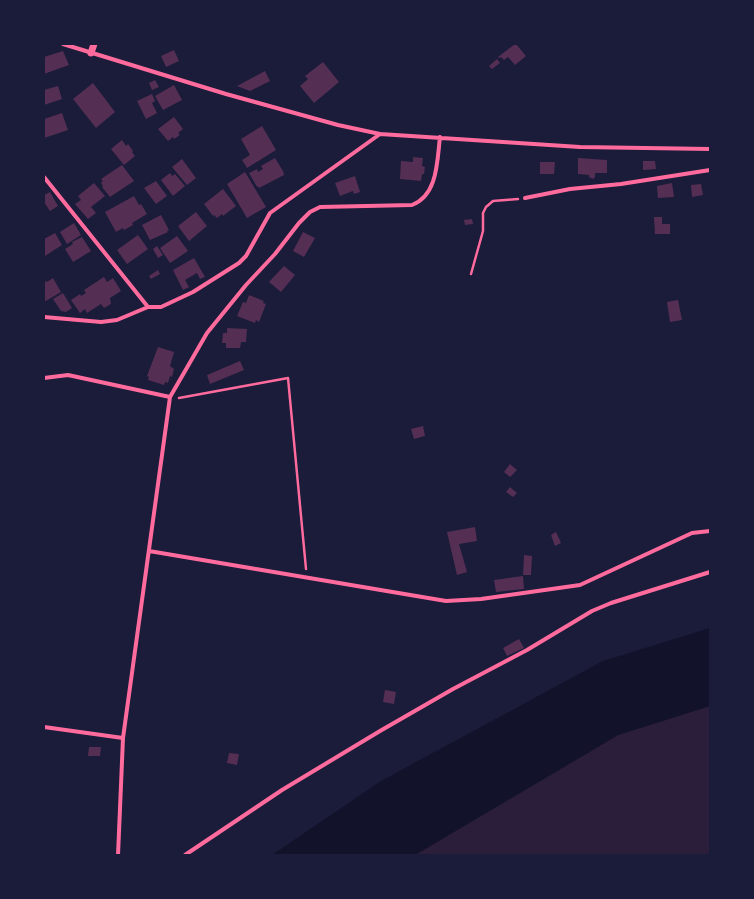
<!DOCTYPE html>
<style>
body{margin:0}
#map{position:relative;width:754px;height:899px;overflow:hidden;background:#1b1b3a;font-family:Merriweather,serif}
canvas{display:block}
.frame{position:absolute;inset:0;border:45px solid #1b1b3a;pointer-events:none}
</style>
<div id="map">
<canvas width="754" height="899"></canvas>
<div class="frame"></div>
</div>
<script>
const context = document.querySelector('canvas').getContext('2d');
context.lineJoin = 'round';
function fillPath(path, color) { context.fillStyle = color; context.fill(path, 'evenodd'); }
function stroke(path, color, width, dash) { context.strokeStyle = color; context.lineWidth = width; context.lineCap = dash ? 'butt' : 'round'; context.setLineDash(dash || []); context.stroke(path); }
fillPath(new Path2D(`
 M 710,706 L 710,855 L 415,855 L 618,735 Z`), '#2a1e3b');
fillPath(new Path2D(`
 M 710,628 L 710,706 L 618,735 L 415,855 L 272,855 L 381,781 L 603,661 Z`), '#12122b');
fillPath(new Path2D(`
 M 515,44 L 516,44 L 526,56 L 515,65 L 508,57 L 504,60 L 501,57 L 499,58 L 498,57 Z
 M 174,50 L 179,61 L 166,67 L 161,56 Z
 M 63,51 L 69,65 L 44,74 L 44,57 Z
 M 497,59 L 500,63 L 492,69 L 489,66 Z
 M 323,62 L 339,82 L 314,103 L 300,86 L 308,79 L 305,76 Z
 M 265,71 L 270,81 L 250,91 L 237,86 Z
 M 155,80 L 159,87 L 152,90 L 149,83 Z
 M 93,83 L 115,112 L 96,128 L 73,99 Z
 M 174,85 L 182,100 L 163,110 L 155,96 Z
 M 58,86 L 62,99 L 44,105 L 44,90 Z
 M 152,94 L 155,101 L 152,103 L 157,113 L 146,119 L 137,101 Z
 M 62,113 L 68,130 L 44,138 L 44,119 Z
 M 174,117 L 183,129 L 178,133 L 180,135 L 174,139 L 173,137 L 168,141 L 158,129 Z
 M 262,126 L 276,150 L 247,168 L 242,160 L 250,155 L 241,139 Z
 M 122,140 L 126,146 L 128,144 L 133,151 L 132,152 L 135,156 L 124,165 L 111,149 Z
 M 413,157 L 423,158 L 422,166 L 425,167 L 424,174 L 422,174 L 421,181 L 400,179 L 401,161 L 413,162 Z
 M 275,158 L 283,171 L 284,175 L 259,188 L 258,186 L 257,187 L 249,173 L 257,169 L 258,172 L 263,169 L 261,166 Z
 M 578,158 L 607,160 L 607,173 L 595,173 L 595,177 L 593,179 L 589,177 L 589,175 L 578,174 Z
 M 182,159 L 196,178 L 187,185 L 172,167 Z
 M 643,161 L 655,161 L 656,169 L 643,170 Z
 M 540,162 L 555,162 L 554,174 L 540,174 Z
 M 122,165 L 134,181 L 110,197 L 102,187 L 103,186 L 101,183 L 103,181 L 101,179 Z
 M 245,172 L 266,207 L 247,218 L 227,184 Z
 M 170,173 L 172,176 L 175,174 L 185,186 L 173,196 L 161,180 Z
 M 355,176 L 360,192 L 354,194 L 353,191 L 340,196 L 335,183 Z
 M 156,181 L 167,196 L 156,204 L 144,188 Z
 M 94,183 L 105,196 L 91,207 L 96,213 L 88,219 L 75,204 L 81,200 L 78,196 Z
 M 672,183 L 674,197 L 658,198 L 657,186 Z
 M 701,184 L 703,195 L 692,197 L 691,185 Z
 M 223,189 L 236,206 L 223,216 L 222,214 L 217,218 L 214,215 L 213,216 L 204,204 Z
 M 50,192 L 58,206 L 50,211 L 44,202 L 44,195 Z
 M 134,196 L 139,205 L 141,204 L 147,214 L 132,223 L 133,225 L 124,230 L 123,228 L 116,232 L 105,212 Z
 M 196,212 L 207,226 L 189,241 L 178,226 Z
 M 161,215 L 169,230 L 167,231 L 168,232 L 150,240 L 142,225 Z
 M 654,217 L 662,217 L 662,224 L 670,224 L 670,234 L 655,234 Z
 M 472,219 L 473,224 L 465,225 L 464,220 Z
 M 74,223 L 81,235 L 67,244 L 60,232 Z
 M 303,232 L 315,238 L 304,257 L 293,251 Z
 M 55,233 L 62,245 L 45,256 L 44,254 L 44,239 Z
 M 138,235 L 148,249 L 127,264 L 117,250 Z
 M 177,236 L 188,251 L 170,263 L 160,248 Z
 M 82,237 L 91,251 L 73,262 L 65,249 L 73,244 L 72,242 Z
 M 157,246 L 163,255 L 158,258 L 153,249 Z
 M 194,258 L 205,277 L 200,279 L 197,273 L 185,280 L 189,287 L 183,290 L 173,270 Z
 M 284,266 L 295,275 L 281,292 L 269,282 Z
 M 158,270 L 160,274 L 151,279 L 149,276 Z
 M 104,277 L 107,282 L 113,278 L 121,291 L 110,298 L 111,304 L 104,308 L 101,304 L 87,313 L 85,309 L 80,313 L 71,300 L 80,294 L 81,296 L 86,293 L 84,290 Z
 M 53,278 L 61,292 L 44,302 L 44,282 L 46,281 L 47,282 Z
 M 63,293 L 72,308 L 66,312 L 61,311 L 53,299 Z
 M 249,295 L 264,301 L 263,303 L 266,304 L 259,322 L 256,320 L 255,323 L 237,316 L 243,302 L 246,303 Z
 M 678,300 L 682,320 L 670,322 L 667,302 Z
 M 227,328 L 247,329 L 246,342 L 241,342 L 240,348 L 226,348 L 226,343 L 222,343 L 223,333 L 227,333 Z
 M 158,347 L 174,352 L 170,366 L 174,369 L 172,377 L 170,376 L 168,383 L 165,382 L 164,385 L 148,380 L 149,377 L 147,376 Z
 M 240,361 L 244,370 L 210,384 L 207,375 Z
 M 423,426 L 425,436 L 414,439 L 411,429 Z
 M 510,464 L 517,470 L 510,477 L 504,472 Z
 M 510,487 L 517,493 L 513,497 L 506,492 Z
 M 475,527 L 477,541 L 459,544 L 467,572 L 457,575 L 447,532 Z
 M 556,532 L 561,543 L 555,546 L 551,535 Z
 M 524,555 L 532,556 L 531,575 L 523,575 Z
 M 523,576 L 524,589 L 496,592 L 494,580 Z
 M 519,639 L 524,648 L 507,656 L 503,648 Z
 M 385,690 L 396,692 L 394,704 L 383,702 Z
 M 89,747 L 101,747 L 100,756 L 88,756 Z
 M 229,753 L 239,754 L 237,765 L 227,763 Z`), '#542f53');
stroke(new Path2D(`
 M 471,274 L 483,231 L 483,213 L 486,207 L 493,201 L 518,199
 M 179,398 L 288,378 L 306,569`), '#ff6b9d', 2.5);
stroke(new Path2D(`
 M 63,44 L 226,94 L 338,125 L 380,134 L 580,147 L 710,149
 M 44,177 L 148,307
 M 525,198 L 570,189 L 621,184 L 710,170
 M 44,317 L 101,322 L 117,320 L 148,307 L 161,307 L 193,292 L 239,263 L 246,256 L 270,213 L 380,134
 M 44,378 L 68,375 L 170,397
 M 149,551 L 446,601 L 481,599 L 580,585 L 692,533 L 710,531
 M 44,727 L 123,738
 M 118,855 L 123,738 L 170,397 L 207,333 L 246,285 L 275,254 L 299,223 L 310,212 L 320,207 L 412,205 C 438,195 437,161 440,137
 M 185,855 L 282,790 L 380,731 L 453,689 L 527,650 L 592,611 L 611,603 L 710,572`), '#ff6b9d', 4);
stroke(new Path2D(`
 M 91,53 L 94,44`), '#ff6b9d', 7);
</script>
